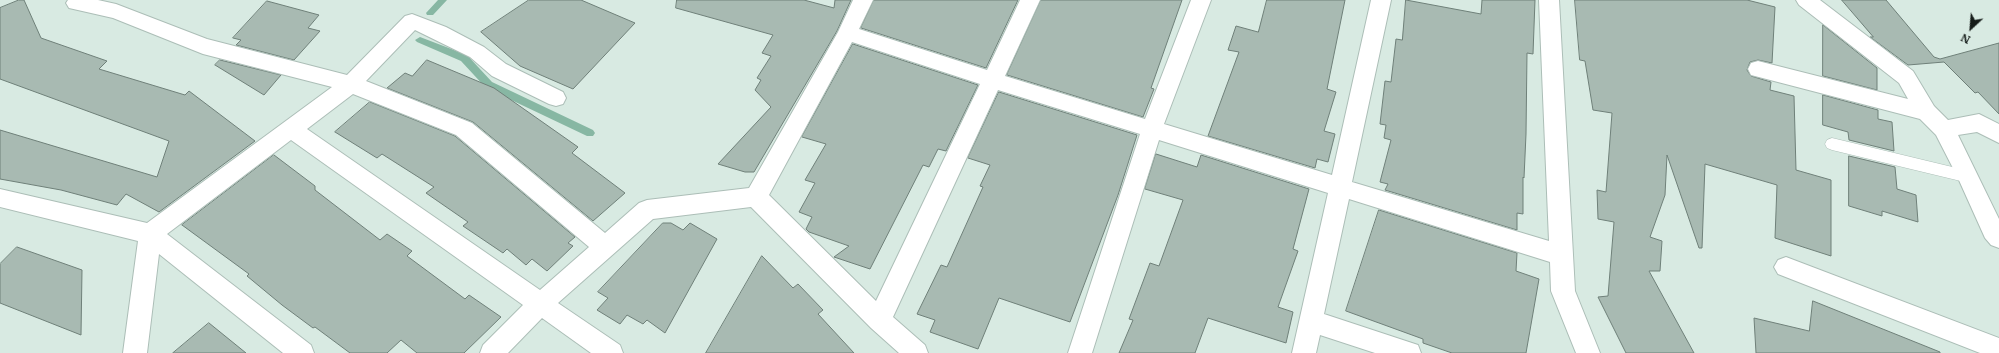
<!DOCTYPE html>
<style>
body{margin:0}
#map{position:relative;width:1999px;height:353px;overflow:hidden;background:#d8eae2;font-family:Merriweather,serif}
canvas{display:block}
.north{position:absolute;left:1951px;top:8px;width:40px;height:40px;-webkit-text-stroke:3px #d8eae2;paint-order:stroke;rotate:206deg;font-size:11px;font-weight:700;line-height:16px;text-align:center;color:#151c19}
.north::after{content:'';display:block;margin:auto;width:14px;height:18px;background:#151c19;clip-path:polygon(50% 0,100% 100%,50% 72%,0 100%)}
</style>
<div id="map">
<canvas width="1999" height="353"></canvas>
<div class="north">N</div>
</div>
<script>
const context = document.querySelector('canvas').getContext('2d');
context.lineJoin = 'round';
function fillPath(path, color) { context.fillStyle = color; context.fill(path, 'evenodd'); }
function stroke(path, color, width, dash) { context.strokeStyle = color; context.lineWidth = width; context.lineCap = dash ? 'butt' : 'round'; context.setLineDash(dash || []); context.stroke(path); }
fillPath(new Path2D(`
 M 438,0 L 447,0 L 433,15 L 427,15 L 426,13 Z
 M 420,37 L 467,55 L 492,82 L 593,130 L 595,133 L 593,136 L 587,136 L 486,88 L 461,61 L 417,42 L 415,40 Z`), '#87b7a3');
const building = new Path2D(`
 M 19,0 L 24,0 L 41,38 L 107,61 L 99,69 L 185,95 L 189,91 L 255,141 L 159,212 L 126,194 L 117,205 L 61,190 L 0,179 L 0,130 L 157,177 L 169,141 L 0,79 L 0,8 Z
 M 529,0 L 581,0 L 635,23 L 573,89 L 520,66 L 481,32 Z
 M 677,0 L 804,0 L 834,8 L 835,0 L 851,0 L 837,31 L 754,172 L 745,172 L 718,164 L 771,107 L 755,90 L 761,80 L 757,78 L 771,56 L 762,53 L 773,35 L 676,8 Z
 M 874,0 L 1018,0 L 986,68 L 861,28 Z
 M 1041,0 L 1182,0 L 1151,88 L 1154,89 L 1143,117 L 1007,75 Z
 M 1267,0 L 1345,0 L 1327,89 L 1336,92 L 1324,131 L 1335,134 L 1328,162 L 1317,159 L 1315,168 L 1208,136 L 1239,52 L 1228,50 L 1236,26 L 1258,32 Z
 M 1406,0 L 1481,14 L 1482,0 L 1535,0 L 1533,54 L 1527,53 L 1526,134 L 1524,178 L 1523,177 L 1523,214 L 1517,213 L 1517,230 L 1385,190 L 1388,184 L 1380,182 L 1391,140 L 1384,138 L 1386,125 L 1380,124 L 1385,81 L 1391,82 L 1396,39 L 1402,40 Z
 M 1575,0 L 1747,0 L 1775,7 L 1772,63 L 1758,60 L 1750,62 L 1747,70 L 1751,76 L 1771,82 L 1770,90 L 1794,96 L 1796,170 L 1831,180 L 1831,256 L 1775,238 L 1777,185 L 1705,164 L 1702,248 L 1699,248 L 1667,155 L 1665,195 L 1650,237 L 1662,241 L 1660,271 L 1649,271 L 1694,353 L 1626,353 L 1598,297 L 1608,296 L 1614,222 L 1598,219 L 1597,190 L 1606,192 L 1612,113 L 1593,110 L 1585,61 L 1580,60 Z
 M 1842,0 L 1886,0 L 1934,57 L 1940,59 L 1999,43 L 1999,114 L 1978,92 L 1975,93 L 1944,62 L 1908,65 L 1870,37 L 1873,37 Z
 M 267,1 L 319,15 L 308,28 L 320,31 L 294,60 L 236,45 L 241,40 L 233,38 Z
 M 1823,25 L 1877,68 L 1877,90 L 1823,76 Z
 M 853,44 L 978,85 L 946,151 L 938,149 L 929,167 L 923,165 L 870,269 L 834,257 L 849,246 L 809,232 L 806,229 L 812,217 L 799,212 L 815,183 L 805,180 L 826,144 L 802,137 Z
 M 220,60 L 281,75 L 264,95 L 215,65 Z
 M 427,60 L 494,88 L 578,147 L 572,153 L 625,193 L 593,221 L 473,122 L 387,88 L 405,73 L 412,76 Z
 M 999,92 L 1137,135 L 1118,195 L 1070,322 L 999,298 L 978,349 L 930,332 L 935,320 L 917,314 L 941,265 L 947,267 L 983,187 L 980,186 L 990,165 L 968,158 Z
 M 1823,95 L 1878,110 L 1878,119 L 1892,122 L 1894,151 L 1849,140 L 1848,132 L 1823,125 Z
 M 370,102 L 455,136 L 575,237 L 568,243 L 573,246 L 547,271 L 532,259 L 526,265 L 507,249 L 503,253 L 463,226 L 468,222 L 426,193 L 434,187 L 382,154 L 377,158 L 335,132 Z
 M 1156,154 L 1197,167 L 1201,155 L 1309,189 L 1293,249 L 1298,251 L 1278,307 L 1293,312 L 1286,343 L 1208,318 L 1195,353 L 1119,353 L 1133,320 L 1129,319 L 1150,263 L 1159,266 L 1183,200 L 1145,189 Z
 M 274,155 L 315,186 L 315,190 L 380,240 L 387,234 L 412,251 L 407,256 L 465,299 L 469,295 L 501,317 L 464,353 L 417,353 L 401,340 L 387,353 L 350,353 L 315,327 L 313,328 L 282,305 L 247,276 L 249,274 L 182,225 Z
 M 1849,156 L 1895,167 L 1897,189 L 1916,195 L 1918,222 L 1882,211 L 1882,216 L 1849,206 Z
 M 1379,210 L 1517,253 L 1516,271 L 1539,279 L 1526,353 L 1452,353 L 1423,343 L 1423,339 L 1346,311 Z
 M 663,223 L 671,223 L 683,230 L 690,223 L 717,239 L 665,333 L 647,320 L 643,324 L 627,315 L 620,324 L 597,310 L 608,298 L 598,292 Z
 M 17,247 L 82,270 L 81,335 L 0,303 L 0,264 Z
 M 762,256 L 793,288 L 798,284 L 823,310 L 818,314 L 854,353 L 706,353 Z
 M 1813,301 L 1940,352 L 1940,353 L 1756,353 L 1754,318 L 1809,331 Z
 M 209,323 L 246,353 L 173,353 Z`);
fillPath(building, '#a8bab2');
stroke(building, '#6f8079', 1);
const service = new Path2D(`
 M 1832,138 L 1969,171 L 1974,173 L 1977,177 L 1974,181 L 1969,183 L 1832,150 L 1827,148 L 1825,144 L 1827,140 Z`);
const minor = new Path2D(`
 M 68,0 L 98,0 L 116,4 L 207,39 L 347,75 L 405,16 L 412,14 L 446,27 L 484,47 L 506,64 L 563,92 L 566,98 L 563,104 L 556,106 L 549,104 L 492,76 L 470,57 L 415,30 L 366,81 L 472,123 L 605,233 L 639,203 L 647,200 L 749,188 L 838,32 L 853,0 L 873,0 L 859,29 L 987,70 L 1020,0 L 1040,0 L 1005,76 L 1145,119 L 1191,0 L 1211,0 L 1164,124 L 1332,175 L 1371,0 L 1391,0 L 1352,182 L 1549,241 L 1539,0 L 1559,0 L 1575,291 L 1600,353 L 1576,353 L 1551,291 L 1550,262 L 1349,199 L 1324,314 L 1418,345 L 1421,353 L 1375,353 L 1320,335 L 1316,353 L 1292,353 L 1328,193 L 1159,140 L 1092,353 L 1068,353 L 1140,134 L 998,90 L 893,317 L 925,345 L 928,353 L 899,353 L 871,328 L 751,207 L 653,219 L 558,303 L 620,345 L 623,353 L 591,353 L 542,318 L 508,353 L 480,353 L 483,345 L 523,305 L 291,140 L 167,234 L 311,345 L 314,353 L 283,353 L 159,254 L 147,353 L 123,353 L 138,241 L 0,207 L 0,189 L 147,223 L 332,87 L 203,54 L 113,18 L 69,8 L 66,3 ZM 852,42 L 980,84 L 876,301 L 769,195 ZM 353,94 L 456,135 L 589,247 L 540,290 L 307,129 Z
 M 1796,0 L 1820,0 L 1913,71 L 1934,106 L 1948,120 L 1979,114 L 1999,124 L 1999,143 L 1977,132 L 1958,135 L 1999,219 L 1999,248 L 1991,245 L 1985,238 L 1958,178 L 1936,135 L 1920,119 L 1751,75 L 1748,69 L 1751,63 L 1758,61 L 1908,99 L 1899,83 L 1799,5 Z
 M 1786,257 L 1999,338 L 1999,353 L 1980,353 L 1778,274 L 1774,267 L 1778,260 Z`);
stroke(service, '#acbeb7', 1);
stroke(minor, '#acbeb7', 2);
fillPath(service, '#fff');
fillPath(minor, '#fff');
</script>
